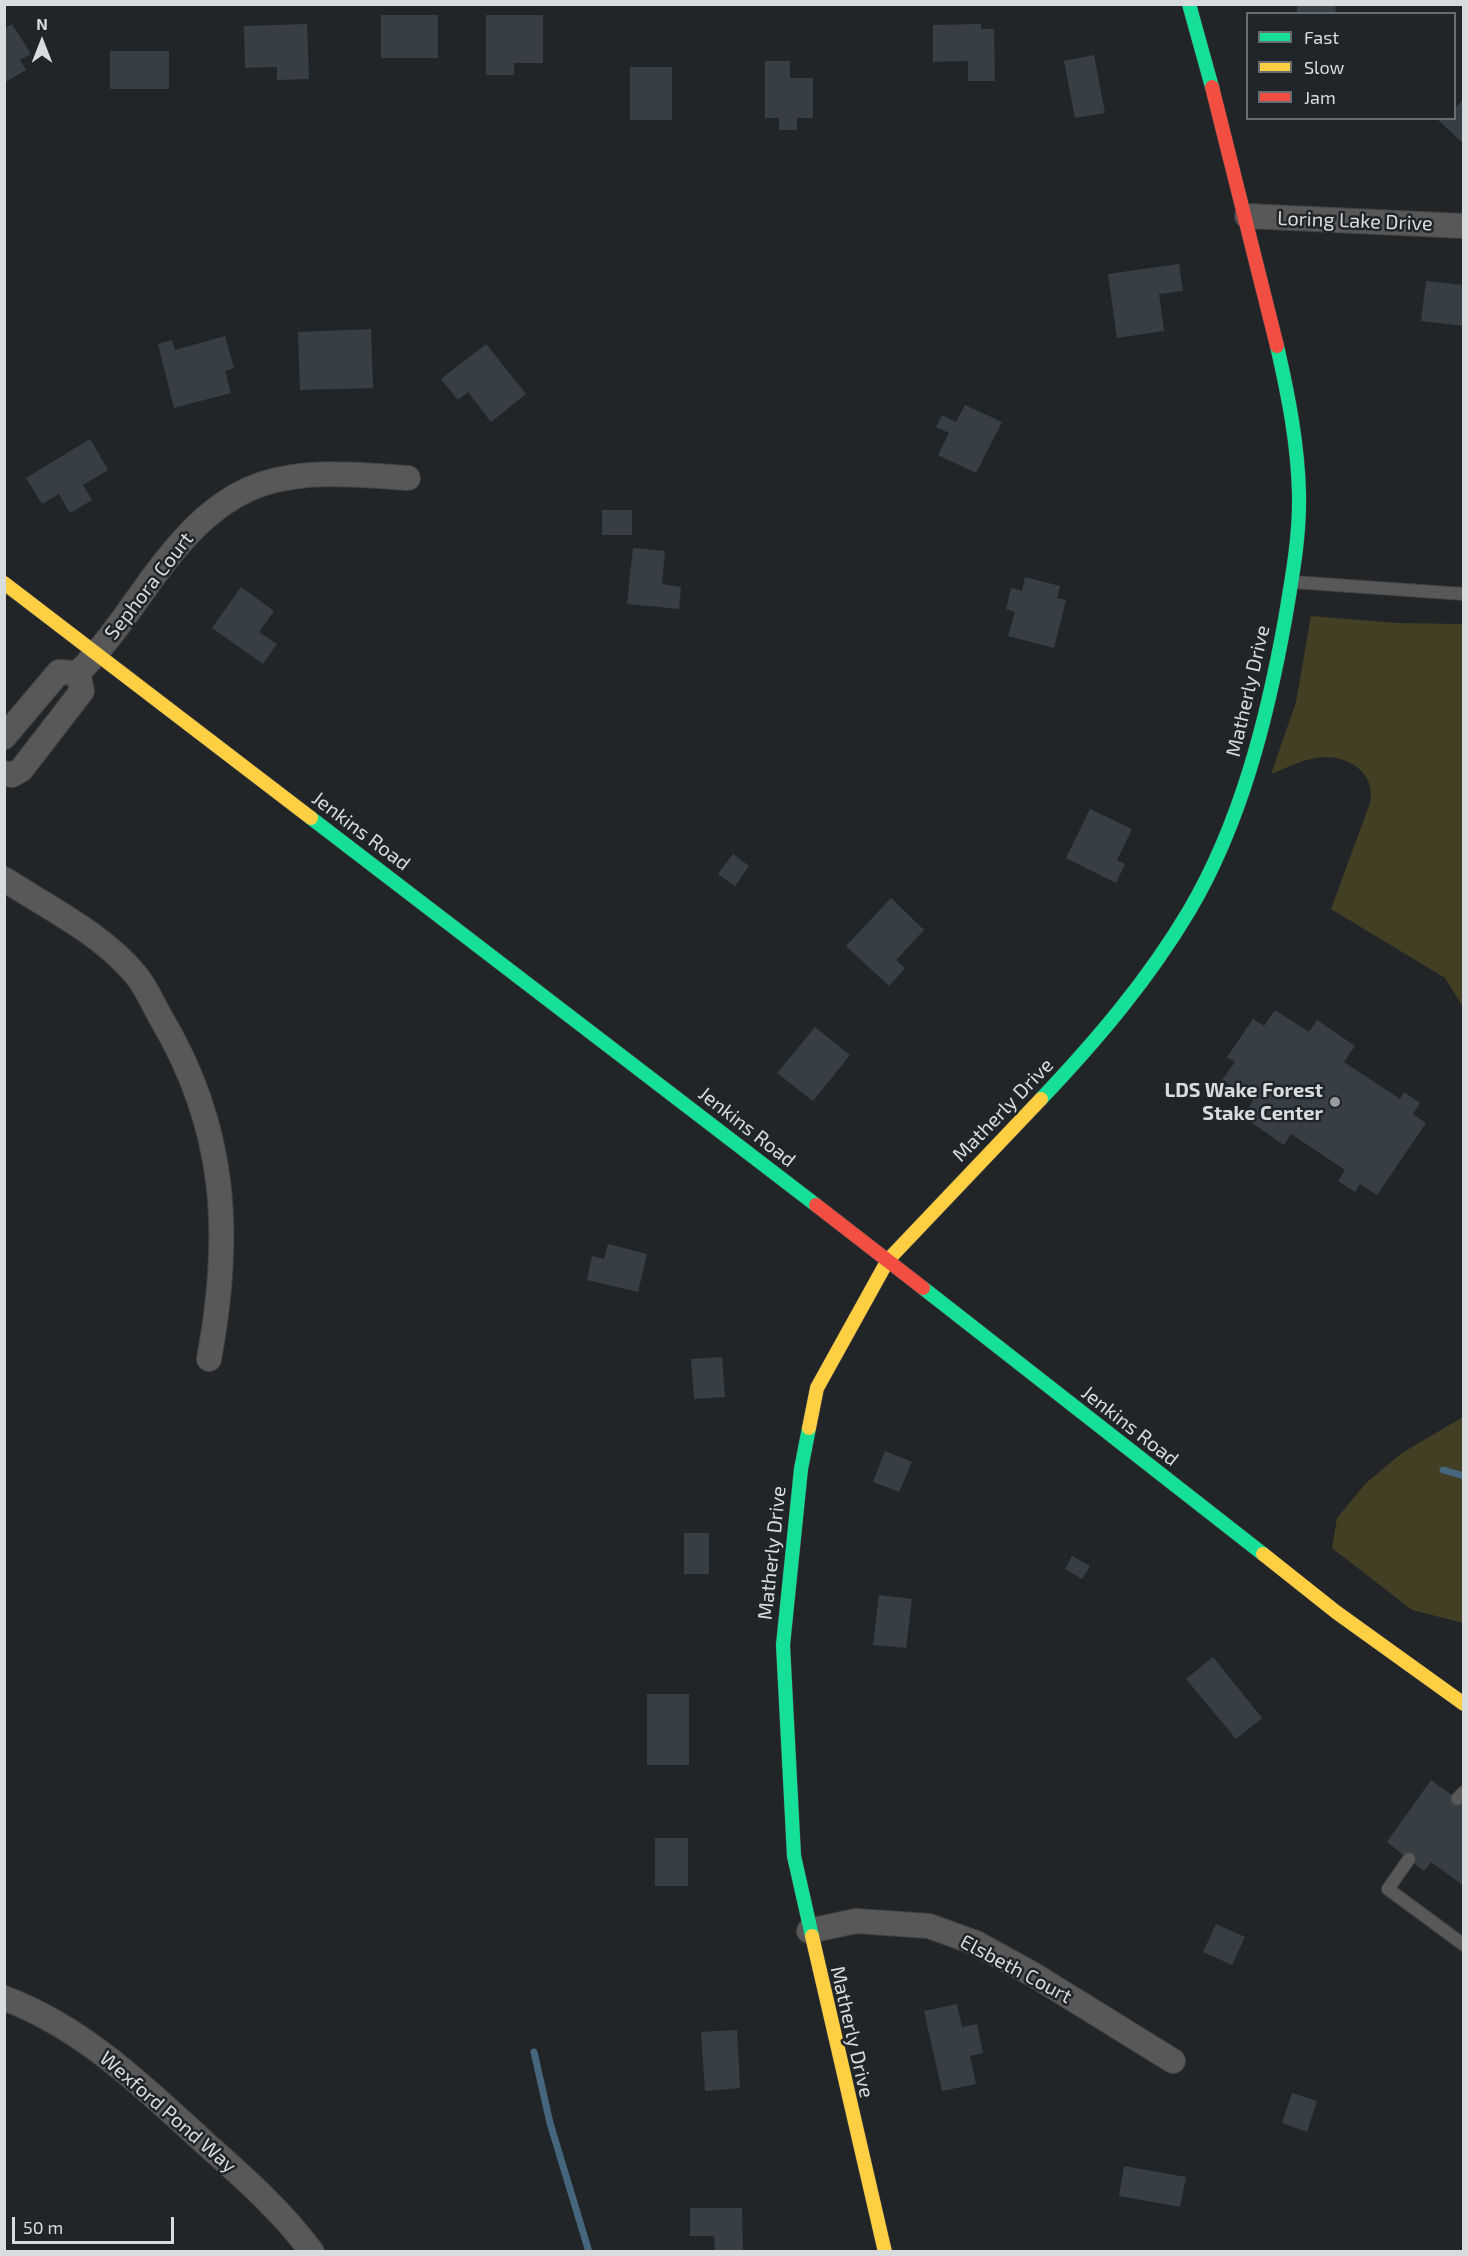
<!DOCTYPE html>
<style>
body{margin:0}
#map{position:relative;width:1468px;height:2256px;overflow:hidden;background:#222528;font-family:"Exo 2",sans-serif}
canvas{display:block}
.frame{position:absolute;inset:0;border:6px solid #d8dcdf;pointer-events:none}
.legend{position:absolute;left:1246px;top:12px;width:210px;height:108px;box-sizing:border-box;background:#20252a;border:2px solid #6a6e72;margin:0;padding:8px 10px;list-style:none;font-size:18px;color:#d8dcdf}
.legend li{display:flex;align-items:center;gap:12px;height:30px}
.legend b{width:30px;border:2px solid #6a6e72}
.north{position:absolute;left:12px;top:12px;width:60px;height:60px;-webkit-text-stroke:4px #20252a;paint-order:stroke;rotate:0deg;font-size:16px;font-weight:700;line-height:24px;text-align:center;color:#d8dcdf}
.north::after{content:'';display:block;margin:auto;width:21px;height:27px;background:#d8dcdf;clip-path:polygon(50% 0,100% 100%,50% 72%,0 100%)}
.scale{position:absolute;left:12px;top:2217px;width:162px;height:27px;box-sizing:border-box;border:3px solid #d8dcdf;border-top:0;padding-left:8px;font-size:18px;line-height:21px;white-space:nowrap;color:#d8dcdf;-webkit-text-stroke:4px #20252a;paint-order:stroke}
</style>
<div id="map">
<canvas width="1468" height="2256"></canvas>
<div class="frame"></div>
<ul class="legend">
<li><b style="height:8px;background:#16e098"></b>Fast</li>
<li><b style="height:8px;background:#ffcf43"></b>Slow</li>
<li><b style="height:8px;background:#f24e42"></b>Jam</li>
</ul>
<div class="north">N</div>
<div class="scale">50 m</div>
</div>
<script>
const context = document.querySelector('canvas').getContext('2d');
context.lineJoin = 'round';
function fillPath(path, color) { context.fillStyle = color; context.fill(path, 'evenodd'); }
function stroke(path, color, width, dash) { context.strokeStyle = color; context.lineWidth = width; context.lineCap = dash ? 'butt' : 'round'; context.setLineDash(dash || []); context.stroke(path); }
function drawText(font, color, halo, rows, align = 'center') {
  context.font = font + ' "Exo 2",sans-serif'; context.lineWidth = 5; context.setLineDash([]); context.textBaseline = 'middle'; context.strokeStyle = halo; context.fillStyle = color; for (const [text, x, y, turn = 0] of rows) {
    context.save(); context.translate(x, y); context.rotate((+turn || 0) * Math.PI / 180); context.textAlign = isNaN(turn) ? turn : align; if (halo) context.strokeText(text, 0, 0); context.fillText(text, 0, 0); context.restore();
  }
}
fillPath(new Path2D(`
 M 1311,616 L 1397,623 L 1463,624 L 1463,1007 L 1445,978 L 1331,909 L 1370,803 C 1376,775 1352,757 1325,757 C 1307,757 1287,768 1271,774 L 1296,702 Z
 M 1463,1417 L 1463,1623 L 1412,1610 L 1332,1548 L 1337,1518 L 1366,1483 L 1402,1453 Z`), '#423f25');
stroke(new Path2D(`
 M 1443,1470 L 1464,1476
 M 534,2052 L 550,2123 L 589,2252`), '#45667d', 7);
fillPath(new Path2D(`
 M 1297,5 L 1335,5 L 1336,14 L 1297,14 Z
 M 381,15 L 438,15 L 438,58 L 381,58 Z
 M 486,15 L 543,15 L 543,63 L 514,63 L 514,75 L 486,75 Z
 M 12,24 L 31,54 L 20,60 L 26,70 L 4,83 L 4,29 Z
 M 307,24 L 309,79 L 277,80 L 277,67 L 245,68 L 244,26 Z
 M 981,24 L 981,29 L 994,29 L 995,81 L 968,81 L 968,61 L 933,62 L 933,25 Z
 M 110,51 L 169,51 L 169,89 L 110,89 Z
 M 1094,55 L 1105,113 L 1075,118 L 1064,61 Z
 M 765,61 L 790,61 L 790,78 L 813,78 L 813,118 L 797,118 L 797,130 L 779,130 L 779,118 L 765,118 Z
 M 630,67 L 672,67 L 672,120 L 630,120 Z
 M 1464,99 L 1464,144 L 1436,118 L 1454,118 L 1454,104 L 1457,106 Z
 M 1179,264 L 1183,291 L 1159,294 L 1164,331 L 1117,338 L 1108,274 Z
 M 1426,281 L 1464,285 L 1464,326 L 1421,321 Z
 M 371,329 L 373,388 L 300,390 L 298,332 Z
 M 225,336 L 234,368 L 225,371 L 231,393 L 174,408 L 158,344 L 172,340 L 175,350 Z
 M 486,344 L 526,394 L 491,422 L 468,392 L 458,400 L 441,379 Z
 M 965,405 L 1002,422 L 976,473 L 938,455 L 949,433 L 936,427 L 942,415 L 956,422 Z
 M 90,439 L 108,470 L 83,485 L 92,500 L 70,513 L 59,494 L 42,504 L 26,478 Z
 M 602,510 L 632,510 L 632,535 L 602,535 Z
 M 633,548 L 665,551 L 662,584 L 681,587 L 679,609 L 627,604 Z
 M 1025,577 L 1060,586 L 1057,598 L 1066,600 L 1054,648 L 1008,636 L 1015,612 L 1006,609 L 1011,588 L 1022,591 Z
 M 241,587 L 274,611 L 259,632 L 277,644 L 263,664 L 212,628 Z
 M 1090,809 L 1132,829 L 1117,860 L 1125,864 L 1116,883 L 1066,858 Z
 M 733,854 L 749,866 L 735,886 L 718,874 Z
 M 891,898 L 924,930 L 896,960 L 905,968 L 889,986 L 846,946 Z
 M 1275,1010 L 1309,1032 L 1317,1020 L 1355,1046 L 1344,1062 L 1400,1099 L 1404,1092 L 1420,1103 L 1413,1114 L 1426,1123 L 1377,1195 L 1360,1184 L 1355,1192 L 1338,1181 L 1345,1170 L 1291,1134 L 1284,1145 L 1242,1116 L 1253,1101 L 1222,1080 L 1235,1062 L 1227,1057 L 1253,1019 L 1264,1026 Z
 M 815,1027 L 850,1055 L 813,1101 L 777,1073 Z
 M 608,1244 L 647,1254 L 638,1292 L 587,1280 L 592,1256 L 604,1259 Z
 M 722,1357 L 725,1397 L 694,1399 L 691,1359 Z
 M 885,1451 L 912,1462 L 899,1492 L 873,1482 Z
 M 684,1533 L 709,1533 L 709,1574 L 684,1574 Z
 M 1072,1556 L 1090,1566 L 1082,1579 L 1065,1569 Z
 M 879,1595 L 912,1599 L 906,1648 L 873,1645 Z
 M 1213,1657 L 1262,1718 L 1236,1739 L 1186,1679 Z
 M 647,1694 L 689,1694 L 689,1765 L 647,1765 Z
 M 1431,1780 L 1464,1804 L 1464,1886 L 1431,1862 L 1424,1871 L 1387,1842 Z
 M 655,1838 L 688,1838 L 688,1886 L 655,1886 Z
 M 1216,1924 L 1245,1937 L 1232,1965 L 1203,1952 Z
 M 957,2004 L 962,2027 L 977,2024 L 983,2053 L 970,2056 L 976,2084 L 942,2091 L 924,2011 Z
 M 737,2030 L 740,2088 L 705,2091 L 701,2032 Z
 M 1292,2093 L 1317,2101 L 1307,2132 L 1282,2123 Z
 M 1124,2166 L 1186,2177 L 1180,2207 L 1119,2196 Z
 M 690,2208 L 742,2208 L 743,2252 L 715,2252 L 714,2236 L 690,2236 Z`), '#373f45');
const lane = new Path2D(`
 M 1293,582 L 1464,594
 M 1457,1799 L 1464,1792
 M 1409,1859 L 1388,1889 L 1464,1945`);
const street = new Path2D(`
 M 1247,216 L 1464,226
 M 4,737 L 59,672 L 78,673 C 106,645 128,612 151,580 C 231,470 281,468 408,478
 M 4,773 L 12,775 L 21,770 L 82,691 L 78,673
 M 4,879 C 50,909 101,933 136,975 C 146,987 153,1004 161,1018 C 227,1129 232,1235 209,1359
 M 809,1931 L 856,1921 L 929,1926 L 976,1943 L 1034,1975 L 1173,2061
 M 4,1998 C 84,2028 145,2088 206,2144 C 244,2178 282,2211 312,2252`);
const fast = new Path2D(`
 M 1189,4 L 1212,87
 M 311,818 L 816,1205
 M 1041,1099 C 1096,1041 1148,980 1189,911 C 1241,823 1267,719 1285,620 C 1292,578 1300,536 1299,494 C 1298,444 1288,394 1277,346
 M 923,1288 L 1263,1554
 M 809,1428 L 801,1469 L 783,1645 L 794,1856 L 812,1936`);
const slow = new Path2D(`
 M 4,583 L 311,818
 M 809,1428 L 817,1388 L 888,1260 L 1041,1099
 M 1263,1554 L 1336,1612 L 1464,1704
 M 812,1936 L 885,2252`);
const jam = new Path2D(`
 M 1212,87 L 1277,346
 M 816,1205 L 923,1288`);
stroke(lane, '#404244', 14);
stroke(street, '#404244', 26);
stroke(fast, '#404244', 15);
stroke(slow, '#404244', 15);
stroke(jam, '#404244', 15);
stroke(lane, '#585858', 12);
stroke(street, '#585858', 24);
stroke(fast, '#16e098', 14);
stroke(slow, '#ffcf43', 14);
stroke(jam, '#f24e42', 14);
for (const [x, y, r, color] of [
 [1335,1102,6,"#989c9f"]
]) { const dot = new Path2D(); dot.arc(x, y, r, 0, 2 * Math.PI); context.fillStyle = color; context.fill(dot); stroke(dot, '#20252a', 2); }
drawText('20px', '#d8dcdf', '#20252a', [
 ["Loring Lake Drive",1355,221,2],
 ["Sephora Court",149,586,-52],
 ["Matherly Drive",1248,691,-77],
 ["Jenkins Road",361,831,37],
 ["Matherly Drive",1003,1110,-46],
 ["Jenkins Road",747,1127,38],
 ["Jenkins Road",1130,1426,38],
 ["Matherly Drive",772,1553,-84],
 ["Elsbeth Court",1016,1969,28],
 ["Matherly Drive",852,2032,77],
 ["Wexford Pond Way",168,2112,41]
]);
drawText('bold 20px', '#d8dcdf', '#20252a', [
 ["LDS Wake Forest",1323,1090],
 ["Stake Center",1323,1113]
], 'right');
</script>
